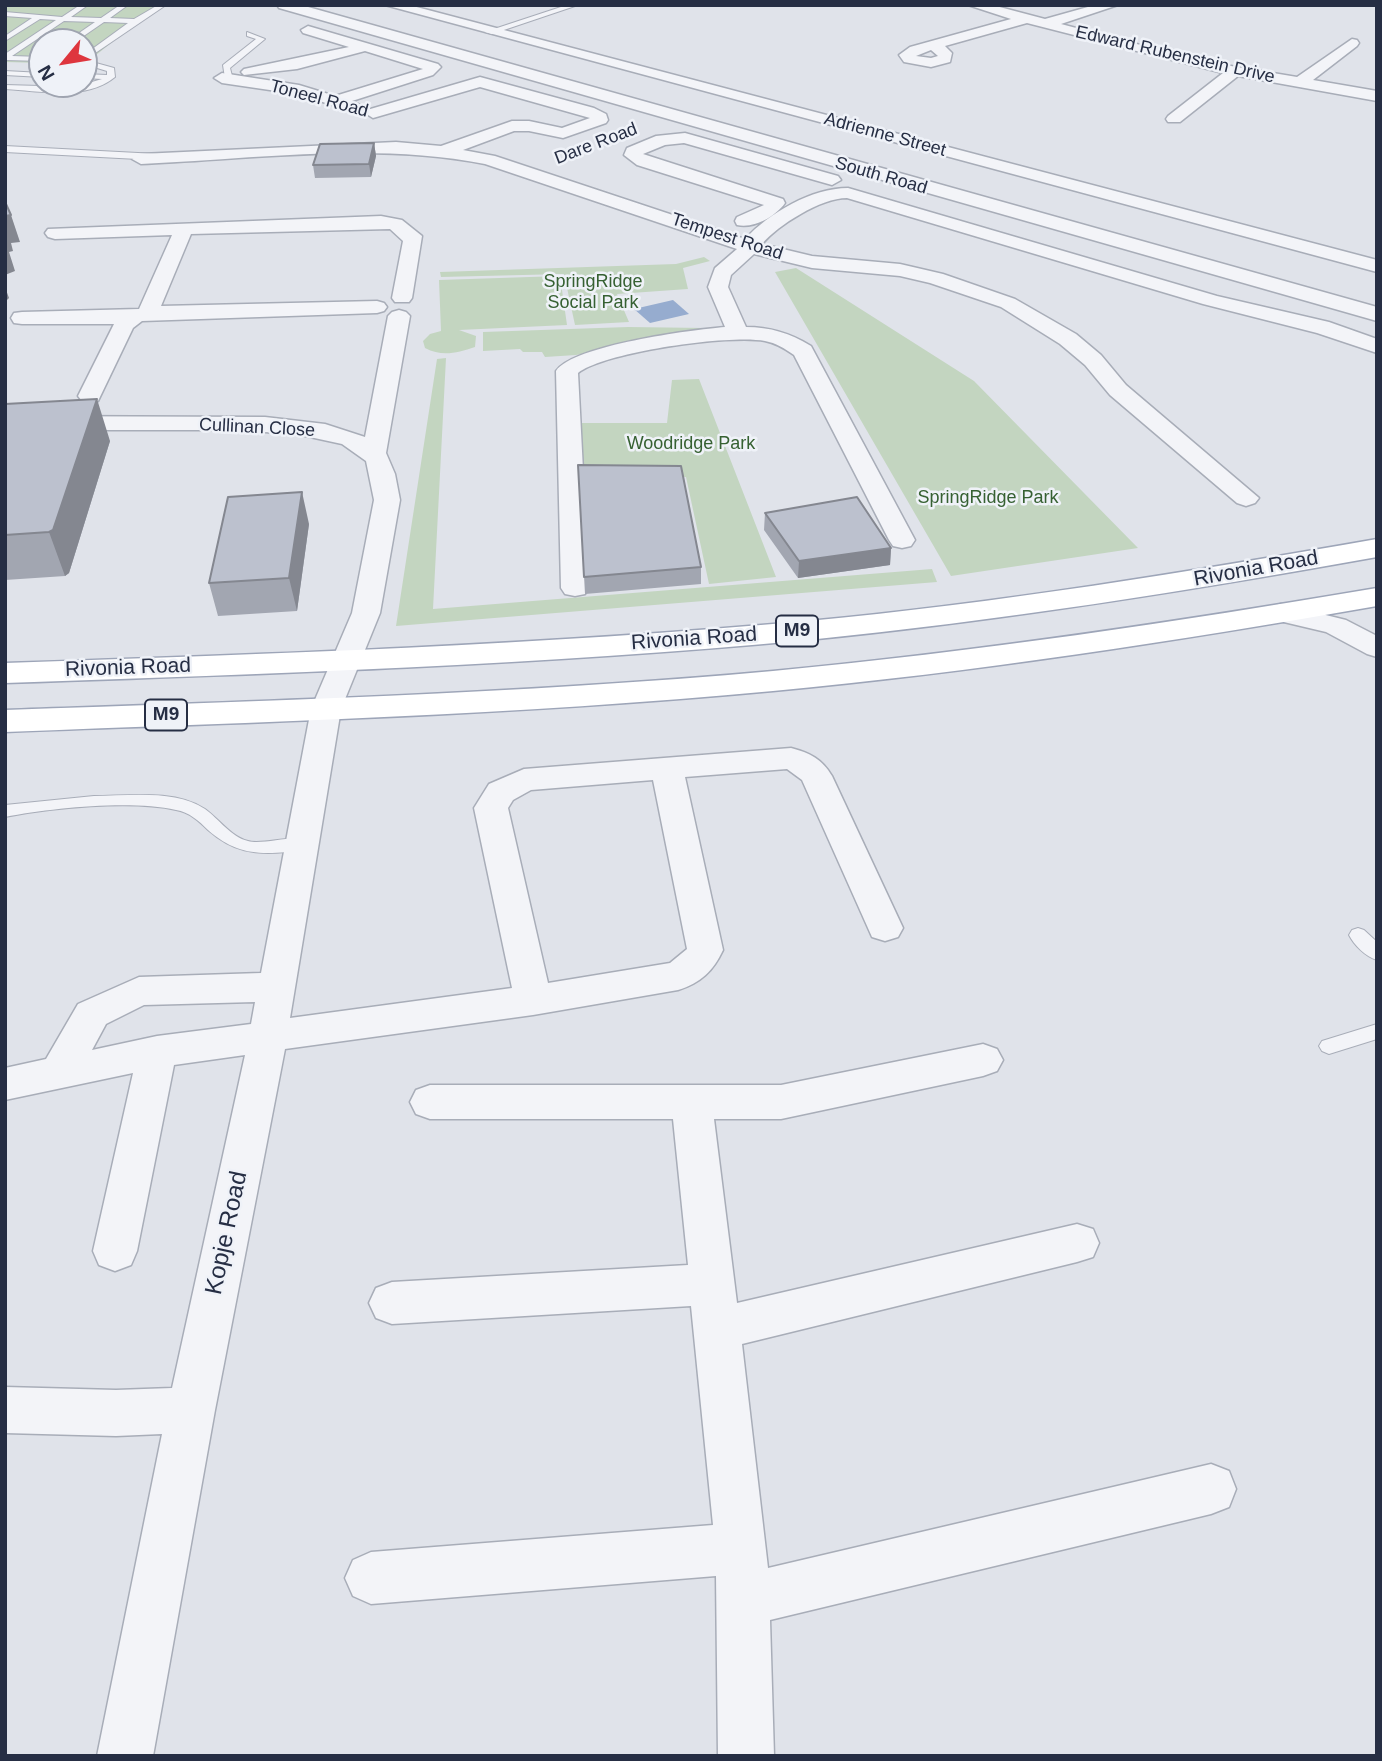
<!DOCTYPE html>
<style>
body{margin:0}
#map{position:relative;width:1382px;height:1761px;overflow:hidden;background:#e0e3ea;font-family:Arial,sans-serif}
canvas{display:block}
.frame{position:absolute;inset:0;border:7px solid #262e44;pointer-events:none}
.north{position:absolute;left:28px;top:28px;width:70px;height:70px;box-sizing:border-box;background:#eff2f8;border:2px solid #9fa4b0;border-radius:50%;rotate:240deg;font-size:19px;font-weight:700;line-height:28px;text-align:center;color:#262e44}
.north::after{content:'';display:block;margin:auto;width:24px;height:32px;background:#de363e;clip-path:polygon(50% 0,100% 100%,50% 72%,0 100%)}
</style>
<div id="map">
<canvas width="1382" height="1761"></canvas>
<div class="frame"></div>
<div class="north">N</div>
</div>
<script>
const context = document.querySelector('canvas').getContext('2d');
context.lineJoin = 'round';
function fillPath(path, color) { context.fillStyle = color; context.fill(path, 'evenodd'); }
function stroke(path, color, width, dash) { context.strokeStyle = color; context.lineWidth = width; context.lineCap = dash ? 'butt' : 'round'; context.setLineDash(dash || []); context.stroke(path); }
function drawText(font, color, halo, rows, align = 'center') {
  context.font = font + ' Arial,sans-serif'; context.lineWidth = 5; context.setLineDash([]); context.textBaseline = 'middle'; context.strokeStyle = halo; context.fillStyle = color; for (const [text, x, y, turn = 0] of rows) {
    context.save(); context.translate(x, y); context.rotate((+turn || 0) * Math.PI / 180); context.textAlign = isNaN(turn) ? turn : align; if (halo) context.strokeText(text, 0, 0); context.fillText(text, 0, 0); context.restore();
  }
}
fillPath(new Path2D(`
 M 5,5 L 158,5 L 85,64 L 84,42 L 42,42 L 42,63 L 5,62 Z
 M 704,257 L 710,261 L 683,268 L 688,289 L 617,294 L 629,322 L 575,325 L 564,274 L 441,277 L 440,272 L 676,264 Z
 M 796,268 L 974,381 L 1138,548 L 951,576 L 775,272 Z
 M 560,276 L 567,325 L 459,330 L 476,336 L 475,347 C 457,353 442,357 425,348 L 423,341 L 430,334 L 441,331 L 439,280 Z
 M 628,327 L 706,328 L 708,332 L 576,355 L 545,357 L 542,352 L 523,352 L 520,349 L 483,351 L 483,332 Z
 M 446,358 L 433,609 L 932,569 L 937,582 L 396,626 L 437,359 Z
 M 699,379 L 776,577 L 709,584 L 686,477 L 583,475 L 579,423 L 667,423 L 672,380 Z`), '#c3d5c0');
fillPath(new Path2D(`
 M 673,300 L 689,314 L 650,323 L 634,309 Z`), '#96accf');
const service = new Path2D(`
 M 80,5 L 88,5 L 71,17 L 101,18 L 120,5 L 128,5 L 110,18 L 134,19 L 158,5 L 166,5 L 85,60 L 114,68 L 115,77 C 86,101 40,91 5,89 L 5,85 L 75,87 L 102,79 L 84,78 L 84,74 L 107,75 L 107,71 L 84,64 L 84,55 L 128,23 L 104,22 L 75,42 L 66,42 L 95,22 L 64,21 L 12,56 L 42,57 L 42,61 L 5,60 L 5,54 L 56,20 L 40,19 L 5,41 L 5,36 L 32,18 L 5,16 L 5,12 L 62,17 Z
 M 567,5 L 578,5 L 492,34 L 485,32 Z
 M 247,32 L 265,39 L 230,68 L 232,76 L 225,78 L 223,65 L 256,39 L 247,36 Z
 M 5,71 L 42,73 L 42,77 L 5,75 Z
 M 5,146 L 157,154 L 161,157 L 157,160 L 5,152 Z
 M 94,796 C 128,796 175,789 205,809 C 219,819 231,837 248,841 C 264,846 302,831 311,844 C 305,852 295,851 286,852 C 254,855 233,852 208,830 C 199,821 189,812 176,810 C 130,800 52,808 5,817 L 5,805 Z
 M 1358,928 L 1364,930 L 1377,942 L 1377,960 C 1366,957 1354,945 1349,935 L 1352,930 Z
 M 1377,1024 L 1377,1039 L 1329,1054 L 1322,1051 L 1319,1046 L 1322,1041 Z`);
const minor = new Path2D(`
 M 385,5 L 409,5 L 1377,260 L 1377,272 Z
 M 968,5 L 992,5 L 1045,19 L 1095,5 L 1118,5 L 1061,24 L 1201,61 L 1297,77 L 1352,39 L 1357,40 L 1359,43 L 1357,46 L 1313,80 L 1377,91 L 1377,101 L 1238,76 L 1180,122 L 1168,122 L 1166,119 L 1168,116 L 1223,73 L 1027,23 L 945,46 L 952,53 L 950,62 L 931,67 L 904,62 L 899,55 L 910,47 L 1011,19 ZM 931,50 L 938,56 L 931,58 L 916,56 Z
 M 308,26 L 438,64 L 441,67 L 433,75 L 352,101 L 366,108 L 358,113 L 297,94 L 222,83 L 214,78 L 222,73 L 299,85 L 335,96 L 423,69 L 365,51 L 297,69 L 244,75 L 241,72 L 244,69 L 349,47 L 303,33 L 301,30 Z
 M 480,77 L 594,108 L 606,114 L 608,120 L 606,123 L 563,138 L 529,131 L 514,131 L 463,150 L 495,156 L 745,239 C 769,213 812,188 848,188 L 1217,296 L 1329,322 L 1377,339 L 1377,353 L 1317,333 L 1203,304 L 847,198 C 821,198 778,225 762,244 L 812,256 L 900,264 L 943,274 L 1015,299 L 1076,334 L 1101,355 L 1126,385 L 1259,498 L 1255,503 L 1246,506 L 1237,503 L 1110,395 L 1085,365 L 1060,344 L 1001,307 L 930,283 L 900,276 L 812,268 L 754,254 L 731,275 L 728,287 L 746,327 C 770,327 790,333 811,346 L 915,540 L 911,546 L 902,548 L 893,546 L 889,540 L 794,355 C 784,348 776,343 765,341 C 731,334 604,352 578,373 L 589,588 L 585,594 L 575,596 L 565,594 L 561,588 L 556,371 C 574,345 691,330 725,327 L 708,287 L 715,268 L 737,249 L 485,164 C 374,142 254,159 141,164 L 132,159 L 141,154 L 396,142 L 441,146 L 512,121 L 529,121 L 562,128 L 590,118 L 480,87 L 373,118 L 365,113 L 367,110 Z
 M 685,133 L 838,176 L 841,180 L 832,185 L 684,143 L 665,145 L 643,154 L 783,199 L 785,203 C 776,216 754,229 737,225 L 735,221 L 737,217 L 764,205 L 637,165 L 624,155 L 627,148 L 656,136 Z
 M 381,216 L 402,220 L 422,236 L 412,298 L 409,302 L 395,302 L 392,298 L 403,241 L 390,229 L 191,234 L 161,306 L 377,301 L 384,303 L 387,307 L 384,311 L 377,313 L 142,321 L 133,328 L 98,401 L 82,401 L 78,396 L 114,324 L 22,324 L 14,323 L 11,318 L 14,313 L 22,312 L 139,309 L 172,235 L 55,239 L 48,237 L 45,233 L 48,229 Z
 M 399,310 L 406,312 L 410,316 L 386,453 L 395,474 L 400,500 L 380,613 L 341,709 L 290,1018 L 512,988 L 474,808 L 489,784 L 524,769 L 791,748 C 810,753 822,759 832,776 L 903,928 L 898,937 L 885,941 L 872,937 L 802,780 L 787,769 L 685,777 L 723,950 C 713,971 701,983 678,990 L 533,1015 L 285,1049 L 215,1410 L 153,1756 L 97,1756 L 162,1434 L 116,1436 L 5,1433 L 5,1387 L 116,1390 L 172,1388 L 245,1055 L 174,1065 L 137,1251 L 131,1265 L 115,1271 L 99,1265 L 93,1251 L 133,1073 L 5,1100 L 5,1068 L 46,1059 L 78,1004 L 139,977 L 261,973 L 311,709 L 352,613 L 374,500 L 366,461 L 342,444 L 296,434 L 233,430 L 5,430 L 5,416 L 265,417 L 325,424 L 365,437 L 388,316 L 392,312 ZM 653,780 L 687,949 L 670,963 L 548,983 L 508,808 L 513,800 L 531,790 ZM 255,1002 L 251,1024 L 157,1036 L 92,1050 L 106,1024 L 144,1005 Z
 M 1281,604 L 1346,620 L 1377,636 L 1377,657 L 1367,654 L 1326,632 L 1271,619 L 1267,613 L 1271,607 Z
 M 983,1044 L 997,1049 L 1003,1060 L 997,1071 L 983,1076 L 781,1119 L 714,1119 L 737,1303 L 1077,1224 L 1093,1229 L 1099,1243 L 1093,1257 L 1077,1262 L 742,1344 L 768,1568 L 1211,1464 L 1229,1471 L 1236,1489 L 1229,1507 L 1211,1514 L 770,1620 L 774,1756 L 718,1756 L 716,1576 L 371,1604 L 353,1596 L 345,1578 L 353,1560 L 371,1552 L 713,1525 L 691,1306 L 392,1324 L 376,1318 L 369,1303 L 376,1288 L 392,1282 L 688,1265 L 673,1119 L 430,1119 L 416,1114 L 410,1102 L 416,1090 L 430,1085 L 781,1085 Z`);
const tertiary = new Path2D(`
 M 277,5 L 301,5 L 1377,307 L 1377,321 L 279,8 Z`);
const primary = new Path2D(`
 M 1377,539 L 1377,557 C 1188,591 999,621 808,640 C 541,665 273,674 5,683 L 5,663 C 273,654 541,645 808,621 C 999,603 1188,572 1377,539 Z
 M 1377,588 L 1377,606 C 1176,641 976,672 773,691 C 518,715 261,722 5,732 L 5,710 C 261,701 518,694 773,671 C 976,652 1176,622 1377,588 Z`);
stroke(service, '#a8adb8', 2);
stroke(minor, '#a8adb8', 3);
stroke(tertiary, '#a8adb8', 3);
stroke(primary, '#9da5b8', 3);
fillPath(service, '#f3f4f8');
fillPath(minor, '#f3f4f8');
fillPath(tertiary, '#f3f4f8');
fillPath(primary, '#fff');
fillPath(new Path2D(`
 M 374,143 L 376,156 L 371,177 L 315,178 L 313,165 Z
 M 5,404 L 110,441 L 69,573 L 65,576 L 5,580 Z
 M 578,465 L 701,567 L 701,584 L 585,594 Z
 M 765,513 L 891,548 L 890,565 L 798,578 L 764,530 Z
 M 309,524 L 297,611 L 218,616 L 209,583 Z`), '#a2a6b1');
fillPath(new Path2D(`
 M 374,143 L 376,156 L 371,177 L 369,164 Z
 M 11,215 L 20,242 L 11,243 L 13,251 L 9,252 L 15,271 L 5,275 L 5,216 Z
 M 5,287 L 9,298 L 5,302 Z
 M 97,399 L 110,441 L 69,573 L 65,576 L 49,532 Z
 M 302,492 L 309,524 L 297,611 L 289,578 Z
 M 891,548 L 890,565 L 798,578 L 799,561 Z`), '#848790');
const building = new Path2D(`
 M 374,143 L 369,164 L 313,165 L 320,144 Z
 M 5,204 L 6,204 L 11,215 L 5,216 Z
 M 97,399 L 53,530 L 49,532 L 5,535 L 5,404 Z
 M 578,465 L 681,466 L 701,567 L 584,577 Z
 M 302,492 L 289,578 L 209,583 L 228,497 Z
 M 857,497 L 891,548 L 799,561 L 765,513 Z`);
fillPath(building, '#bcc1ce');
stroke(building, '#848790', 2);
drawText('18px', '#262e44', '#eff2f8', [
 ["Edward Rubenstein Drive",1175,55,13],
 ["Toneel Road",319,99,15],
 ["Adrienne Street",885,135,15],
 ["Dare Road",596,144,-21],
 ["South Road",881,176,16],
 ["Tempest Road",727,237,18],
 ["Cullinan Close",257,428,3]
]);
drawText('18px', '#366132', '#eff2f8', [
 ["SpringRidge",593,282],
 ["Social Park",593,303],
 ["Woodridge Park",691,444],
 ["SpringRidge Park",988,498]
]);
for (const [x, y, w] of [
 [797,631,42],
 [166,715,42]
]) { const box = new Path2D(); box.roundRect(x - w / 2, y - 15.5, w, 31, 5); context.fillStyle = '#eff2f8'; context.fill(box); stroke(box, '#262e44', 2); }
drawText('bold 19px', '#262e44', null, [
 ["M9",797,631],
 ["M9",166,715]
]);
drawText('21px', '#262e44', '#eff2f8', [
 ["Rivonia Road",1256,569,-10],
 ["Rivonia Road",694,639,-4],
 ["Rivonia Road",128,668,-2]
]);
drawText('24px', '#262e44', '#eff2f8', [
 ["Kopje Road",227,1233,-78]
]);
</script>
